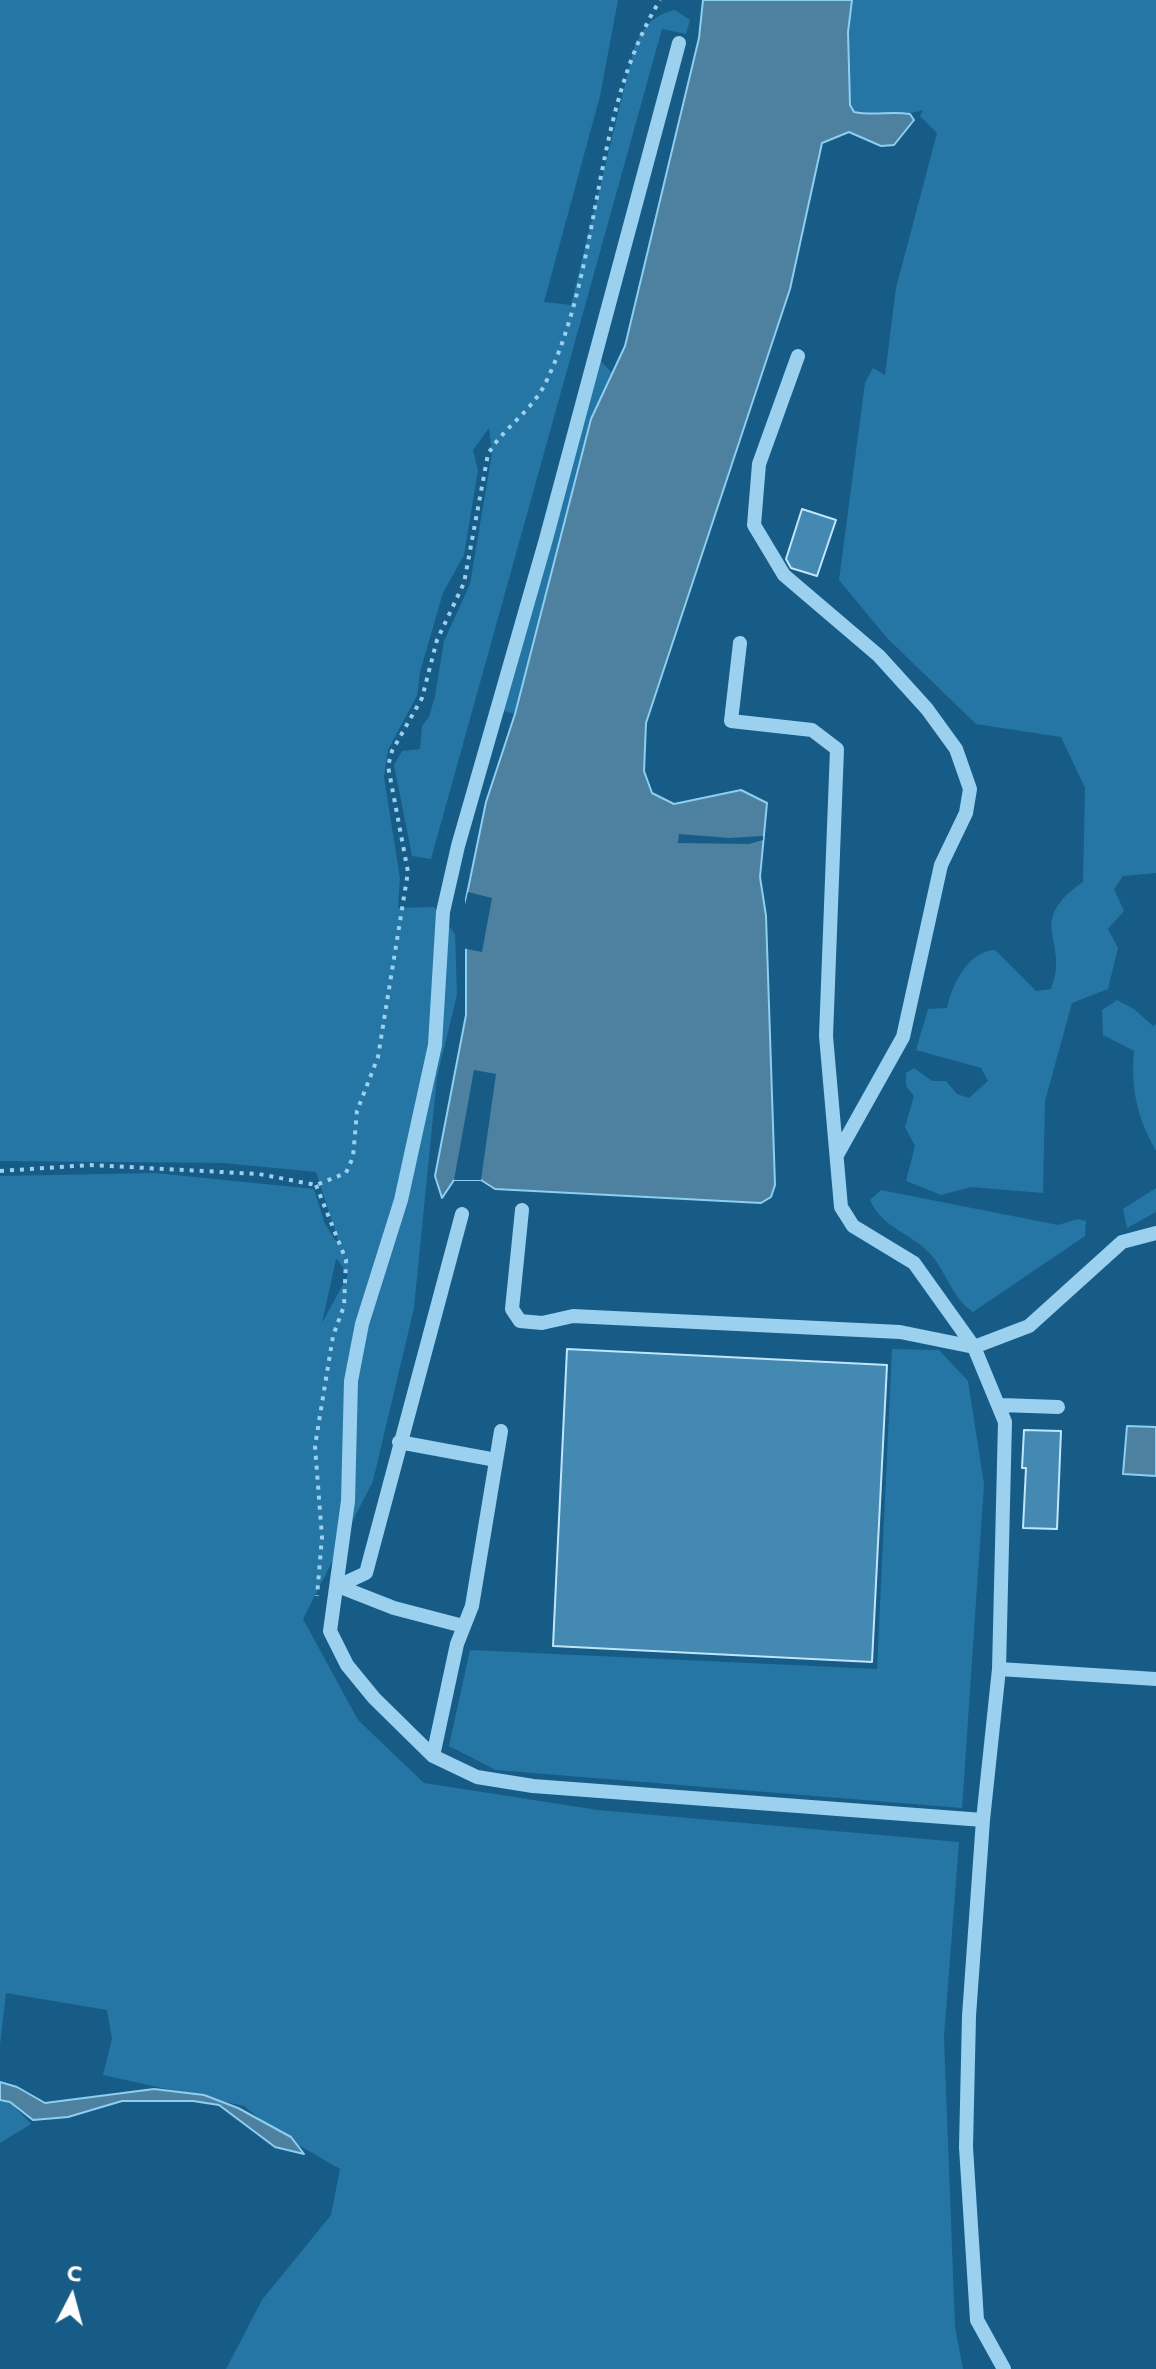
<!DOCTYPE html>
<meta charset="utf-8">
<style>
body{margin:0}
#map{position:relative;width:1156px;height:2369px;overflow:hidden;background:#165c86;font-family:Commissioner,sans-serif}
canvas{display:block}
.north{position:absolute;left:32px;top:2257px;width:80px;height:80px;-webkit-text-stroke:6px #165c86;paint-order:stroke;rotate:6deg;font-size:22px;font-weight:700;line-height:32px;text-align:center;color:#fff}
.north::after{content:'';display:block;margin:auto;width:28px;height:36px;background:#fff;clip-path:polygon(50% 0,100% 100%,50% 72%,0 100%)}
</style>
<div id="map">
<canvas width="1156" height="2369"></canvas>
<div class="north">С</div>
</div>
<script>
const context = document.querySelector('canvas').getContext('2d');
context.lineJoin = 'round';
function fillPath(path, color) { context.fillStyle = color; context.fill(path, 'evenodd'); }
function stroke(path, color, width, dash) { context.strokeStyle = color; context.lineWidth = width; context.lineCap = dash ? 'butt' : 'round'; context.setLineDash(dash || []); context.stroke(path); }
fillPath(new Path2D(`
 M 0,0 L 618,0 L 600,96 L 544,302 L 571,305 L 634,48 C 643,28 652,15 675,10 L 690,20 L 686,34 L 662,29 L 431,859 L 412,856 L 394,765 L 402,751 L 420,749 L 422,726 L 429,717 L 435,696 L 444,641 L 470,584 L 492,453 L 489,428 L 473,450 L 478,470 L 464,555 L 443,593 L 420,672 L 417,696 L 388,750 L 384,777 L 400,878 L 398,908 L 434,907 L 455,934 L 457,995 L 437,1077 L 414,1308 L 373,1481 L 303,1619 L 358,1720 L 424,1783 L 598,1810 L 959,1842 L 944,2037 L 955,2327 L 963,2369 L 226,2369 L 262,2300 L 331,2215 L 340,2169 L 276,2132 L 244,2106 L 103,2075 L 112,2039 L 107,2010 L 6,1993 L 0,2045 L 0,1176 L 155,1173 L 314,1189 L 325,1224 L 337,1243 L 338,1240 L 316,1172 L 223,1163 L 0,1161 ZM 337,1259 L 348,1275 L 322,1323 L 336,1260 Z
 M 852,0 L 1156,0 L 1156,873 L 1123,876 L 1114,889 L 1124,911 L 1108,929 L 1118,948 L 1108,989 L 1072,1003 L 1045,1101 L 1043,1193 L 971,1187 L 941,1195 L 906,1181 L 915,1146 L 905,1127 L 914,1096 L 906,1086 L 906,1073 L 914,1068 L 932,1081 L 946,1081 L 957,1094 L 969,1098 L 988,1081 L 981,1068 L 916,1050 L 928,1009 L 947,1008 C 952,985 968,951 995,950 L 1036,991 L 1051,989 C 1071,940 1023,923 1083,882 L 1085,788 L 1061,737 L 976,724 L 887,638 L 839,580 L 865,383 L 873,368 L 885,375 L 896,288 L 937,133 L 920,116 L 923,110 C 902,117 875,116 853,112 L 850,105 L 848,32 Z
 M 601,361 L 612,373 L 591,419 L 515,714 L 497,709 L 592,368 Z
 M 1117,1000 L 1134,1009 L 1153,1026 L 1156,1024 L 1156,1151 C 1137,1117 1131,1090 1134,1051 L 1103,1035 L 1102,1010 Z
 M 1156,1188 L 1156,1212 L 1127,1228 L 1123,1209 Z
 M 881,1190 L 1058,1225 L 1078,1219 L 1086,1221 L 1085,1236 L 973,1312 C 954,1300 947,1275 933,1257 C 915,1234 882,1229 870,1200 Z
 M 892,1349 L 939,1350 L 968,1381 L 984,1484 L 962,1808 L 496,1770 L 449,1746 L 470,1650 L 877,1669 Z
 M 0,2100 L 10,2102 L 31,2124 L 0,2143 Z`), '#2576a4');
const water = new Path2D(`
 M 703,0 L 852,0 L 848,32 L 850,105 L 854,112 C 875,116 889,111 910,114 L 914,120 L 894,145 L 881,146 L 849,132 L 822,143 L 790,289 L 646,723 L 644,771 L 652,793 L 674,804 L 741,790 L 767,803 L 760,877 L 766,916 L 775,1185 L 771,1197 L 761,1203 L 495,1189 L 481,1180 L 454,1180 L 442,1198 L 435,1176 L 466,1015 L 466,899 L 486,802 L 515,714 L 591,419 L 625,346 L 699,38 Z
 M 1127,1426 L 1156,1427 L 1156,1476 L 1123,1474 Z
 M 0,2082 L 17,2087 L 45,2103 L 154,2089 L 204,2095 L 238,2108 L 291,2137 L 304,2154 L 275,2147 L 219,2105 L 193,2101 L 122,2101 L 68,2117 L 33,2120 L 10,2102 L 0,2100 Z`);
fillPath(water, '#4e819f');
stroke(water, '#8dcef1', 2);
fillPath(new Path2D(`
 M 679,834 L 729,838 L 763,836 L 763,840 L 749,844 L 678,843 Z
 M 468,892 L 492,898 L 482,952 L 462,948 L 462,917 Z
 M 474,1070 L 496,1074 L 481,1180 L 454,1180 Z`), '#165c86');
const building = new Path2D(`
 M 802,509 L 836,520 L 817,576 L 791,568 L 786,559 Z
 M 567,1349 L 887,1365 L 872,1662 L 553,1646 Z
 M 1024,1430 L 1061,1431 L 1057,1529 L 1023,1528 L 1026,1468 L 1022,1468 Z`);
fillPath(building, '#4389b2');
stroke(building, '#c1e6fa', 2);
stroke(new Path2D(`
 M 0,1171 L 90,1165 L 259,1174 L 316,1185 L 346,1173 L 353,1157 L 357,1111 L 378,1057 L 408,872 L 388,766 L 392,751 L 422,698 L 437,640 L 464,583 L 488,454 C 504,427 531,412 545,384 C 604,263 590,115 660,0
 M 316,1185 L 346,1260 L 344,1306 L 333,1336 L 315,1446 L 322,1537 L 317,1596`), '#9bd0ee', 4, [4, 6]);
stroke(new Path2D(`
 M 679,43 L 546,539 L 458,846 L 443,912 L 435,1045 L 401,1200 L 362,1324 L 351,1381 L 348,1501 L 330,1631 L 347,1665 L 374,1698 L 433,1756 L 477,1777 L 533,1786 L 983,1820
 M 798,356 L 759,464 L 754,525 L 784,575 L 879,656 L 927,709 L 956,749 L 970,789 L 966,813 L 941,865 L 903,1037 L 837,1155
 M 740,643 L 731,721 L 812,730 L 837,749 L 826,1036 L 841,1207 L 853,1226 L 914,1263 L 974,1347 L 1005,1422 L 999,1669 L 983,1820 L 969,2016 L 966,2147 L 977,2320 L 1004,2369
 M 522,1210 L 512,1309 L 520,1321 L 542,1323 L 573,1316 L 900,1332 L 974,1347 L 1029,1326 L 1122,1242 L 1156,1233
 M 1001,1405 L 1058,1407
 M 399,1442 L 496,1460
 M 338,1586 L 366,1573 L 462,1214
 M 338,1586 L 394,1608 L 463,1626
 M 999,1669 L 1156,1679
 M 433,1756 L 457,1644 L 472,1606 L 501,1431`), '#9bd0ee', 14);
</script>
